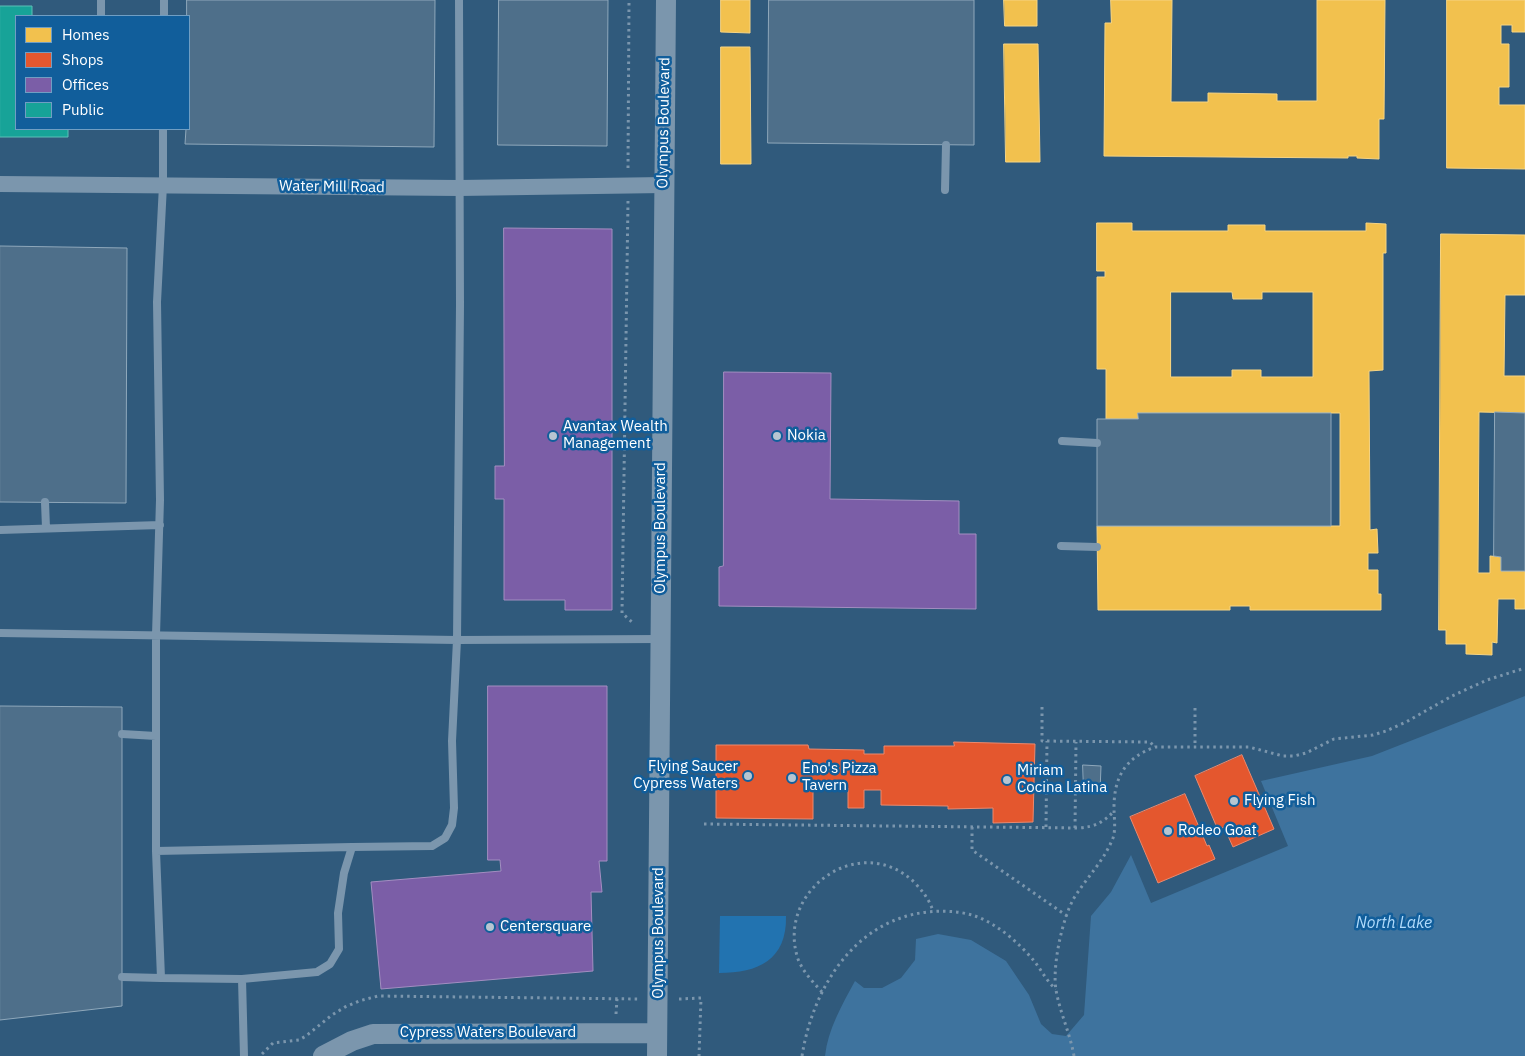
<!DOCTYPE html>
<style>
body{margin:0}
#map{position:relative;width:1525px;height:1056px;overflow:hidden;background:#305a7c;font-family:"IBM Plex Sans",sans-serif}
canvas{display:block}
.legend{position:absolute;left:15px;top:15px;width:175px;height:115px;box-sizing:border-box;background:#115e9b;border:1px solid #709ec3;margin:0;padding:6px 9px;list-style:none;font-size:15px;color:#fff}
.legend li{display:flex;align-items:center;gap:10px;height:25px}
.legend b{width:25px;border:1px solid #709ec3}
</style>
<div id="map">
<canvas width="1525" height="1056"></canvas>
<ul class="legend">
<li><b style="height:14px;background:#f2c14e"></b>Homes</li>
<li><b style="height:14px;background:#e4572e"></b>Shops</li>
<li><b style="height:14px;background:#7b5ea7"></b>Offices</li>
<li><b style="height:14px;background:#17a398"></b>Public</li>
</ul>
</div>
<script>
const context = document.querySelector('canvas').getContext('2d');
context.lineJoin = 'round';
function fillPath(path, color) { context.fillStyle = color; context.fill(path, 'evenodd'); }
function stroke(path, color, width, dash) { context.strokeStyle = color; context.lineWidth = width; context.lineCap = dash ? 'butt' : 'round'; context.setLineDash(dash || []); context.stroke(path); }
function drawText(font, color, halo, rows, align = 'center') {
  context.font = font + ' "IBM Plex Sans",sans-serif'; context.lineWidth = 5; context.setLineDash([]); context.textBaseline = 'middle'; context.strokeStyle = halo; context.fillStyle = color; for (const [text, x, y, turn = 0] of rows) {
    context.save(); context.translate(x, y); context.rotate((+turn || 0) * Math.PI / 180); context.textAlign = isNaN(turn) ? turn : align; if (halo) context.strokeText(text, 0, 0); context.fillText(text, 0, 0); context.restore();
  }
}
fillPath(new Path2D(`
 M 720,916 L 786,916 C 787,960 758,973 719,973 Z`), '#2273b0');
fillPath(new Path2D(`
 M 1525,696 L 1525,1056 L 825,1056 C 828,1029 842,1005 855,981 L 864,988 L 882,988 L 901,978 L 915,960 L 916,939 L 938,934 L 971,940 L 1006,961 L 1029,995 L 1041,1024 L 1052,1034 L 1066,1036 L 1084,1015 L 1091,916 L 1111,892 L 1131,855 L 1151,903 L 1288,846 L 1261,781 L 1372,756 Z`), '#3e739e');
const homes = new Path2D(`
 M 721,0 L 750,0 L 750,33 L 721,32 Z
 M 1004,0 L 1037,0 L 1037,26 L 1005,26 Z
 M 1111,0 L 1172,0 L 1171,102 L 1208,102 L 1208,93 L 1277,94 L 1277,101 L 1317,101 L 1317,0 L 1385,0 L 1384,119 L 1379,119 L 1379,159 L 1357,158 L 1357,156 L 1348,156 L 1348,158 L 1104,156 L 1105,23 L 1111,23 Z
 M 1447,0 L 1525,0 L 1525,32 L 1512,32 L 1512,25 L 1501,25 L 1501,44 L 1509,44 L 1509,87 L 1499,87 L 1499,105 L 1525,105 L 1525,169 L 1447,168 Z
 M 1004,44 L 1038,44 L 1040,162 L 1006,162 Z
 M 721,47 L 750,47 L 751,164 L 721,164 Z
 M 1097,223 L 1132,223 L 1132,231 L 1228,231 L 1228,225 L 1265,225 L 1265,231 L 1366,231 L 1366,223 L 1386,224 L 1386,253 L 1383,253 L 1383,370 L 1369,371 L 1370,530 L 1377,529 L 1378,553 L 1368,553 L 1368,570 L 1378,570 L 1378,594 L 1381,594 L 1381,610 L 1250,610 L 1250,606 L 1230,606 L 1230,610 L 1098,610 L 1097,526 L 1340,526 L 1340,413 L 1138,413 L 1138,419 L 1106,419 L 1106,369 L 1097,369 L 1097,277 L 1105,277 L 1105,271 L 1097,271 ZM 1171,292 L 1232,292 L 1233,299 L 1262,299 L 1262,292 L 1313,292 L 1313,377 L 1261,377 L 1261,370 L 1232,370 L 1232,377 L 1171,377 Z
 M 1441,234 L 1525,235 L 1525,295 L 1505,295 L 1504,376 L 1525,376 L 1525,413 L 1479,412 L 1478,573 L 1490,573 L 1490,556 L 1501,557 L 1501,571 L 1525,571 L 1525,609 L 1515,609 L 1515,599 L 1498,599 L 1497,643 L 1492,642 L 1492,655 L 1466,654 L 1466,644 L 1446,644 L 1446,630 L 1439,630 Z`);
fillPath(homes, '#f2c14e');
stroke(homes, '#f6d483', 1);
const shops = new Path2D(`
 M 954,742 L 1035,744 L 1033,822 L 993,823 L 993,808 L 948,809 L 948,806 L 881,805 L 881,790 L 864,790 L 864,808 L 848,808 L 848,788 L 813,788 L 813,819 L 716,818 L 716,745 L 808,745 L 809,749 L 864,750 L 864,754 L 884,754 L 884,746 L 954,746 Z
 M 1242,755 L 1274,829 L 1233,847 L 1224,827 L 1218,830 L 1195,776 Z
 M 1185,794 L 1207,846 L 1209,845 L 1215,859 L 1158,883 L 1130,817 Z`);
fillPath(shops, '#e4572e');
stroke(shops, '#ec896d', 1);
const offices = new Path2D(`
 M 504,228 L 612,229 L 612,610 L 565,610 L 565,600 L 504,600 L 504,499 L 495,499 L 495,466 L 504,466 Z
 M 724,372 L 831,373 L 830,499 L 959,501 L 959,534 L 976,534 L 976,609 L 719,606 L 719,567 L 723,566 Z
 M 488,686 L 607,686 L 607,861 L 599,861 L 602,892 L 591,892 L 593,971 L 381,989 L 371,882 L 501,871 L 500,860 L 488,860 Z`);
fillPath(offices, '#7b5ea7');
stroke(offices, '#a38ec1', 1);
const public = new Path2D(`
 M 0,6 L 32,6 L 32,16 L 16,16 L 16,129 L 68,129 L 68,137 L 0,137 Z`);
fillPath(public, '#17a398');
stroke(public, '#5dbfb7', 1);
const building = new Path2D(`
 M 187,0 L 435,0 L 434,147 L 185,144 L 186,129 L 189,129 L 189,16 L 187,16 Z
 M 499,0 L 608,0 L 607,146 L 498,145 Z
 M 769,0 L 974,0 L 974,145 L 768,143 Z
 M 0,246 L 127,248 L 126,503 L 0,502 Z
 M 1495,412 L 1525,413 L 1525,571 L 1501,571 L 1501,557 L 1494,556 Z
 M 1138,413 L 1331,413 L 1331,526 L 1097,526 L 1097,419 L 1138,419 Z
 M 0,706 L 122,707 L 122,1006 L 0,1020 Z
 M 1083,765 L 1101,766 L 1100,792 L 1084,791 Z`);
fillPath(building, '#4e6f8a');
stroke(building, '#8fa8bb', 1);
stroke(new Path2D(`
 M 628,168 L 629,0
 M 628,201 L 622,613 L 633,623
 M 1042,707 L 1042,741 L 1150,742 L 1155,747
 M 1195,708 L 1195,747
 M 704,824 L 1078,828 C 1094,827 1103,823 1114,811
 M 972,827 L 972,850 L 1067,916
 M 1046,827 L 1047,741
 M 1075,828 L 1076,742
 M 822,992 C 813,982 803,972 798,959 C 775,890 861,830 915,883 C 923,892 929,899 933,911
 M 679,999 L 701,998 L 699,1056
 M 616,1014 L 617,999
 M 262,1054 L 273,1043 L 299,1040 L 306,1036 L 332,1015 L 345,1007 L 359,1001 L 378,996 L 639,999
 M 802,1056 C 812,993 849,928 915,914 C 934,910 957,910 975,916 C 998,924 1020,944 1035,962 C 1042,971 1047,982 1056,989
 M 1074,1056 C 1070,1033 1060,1013 1056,990 C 1052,967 1062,919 1074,898 C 1087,877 1104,861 1113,838 C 1116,829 1114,817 1114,808 C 1114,777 1125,758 1155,747 L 1249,747 L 1283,756 L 1294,756 L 1306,753 L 1334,739 L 1373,735 L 1386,731 L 1406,722 L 1452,696 L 1487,680 L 1525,668`), '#7b96ad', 3, [2.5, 4]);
stroke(new Path2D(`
 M 101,16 L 101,0
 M 164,16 L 164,0
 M 163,129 L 163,185 L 157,302 L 160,500 L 156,635 L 156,851 L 161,978 L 242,979 L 317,972 L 330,964 L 339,949 L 338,913 L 344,873 L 352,847 L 432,846 L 445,838 L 452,825 L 454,808 L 452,741 L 457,640 L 460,305 L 459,0
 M 945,190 L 946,145
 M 1062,441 L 1097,443
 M 45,502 L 46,528
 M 0,530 L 160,525
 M 1061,546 L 1097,547
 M 0,633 L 457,640 L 659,639
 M 122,734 L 156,736
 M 156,851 L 352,847
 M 122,977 L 161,978
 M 242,979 L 244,1056`), '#7b96ad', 8);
stroke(new Path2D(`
 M 0,184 L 459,188 L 664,185`), '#7b96ad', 16);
stroke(new Path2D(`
 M 323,1056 L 352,1041 L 373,1034 L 657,1033
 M 657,1056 L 666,0`), '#7b96ad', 20);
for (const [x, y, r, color] of [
 [553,436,5,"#b7c5d1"],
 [777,436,5,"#b7c5d1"],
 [748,776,5,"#b7c5d1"],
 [792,778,5,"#b7c5d1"],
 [1007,780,5,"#b7c5d1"],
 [1234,801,5,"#b7c5d1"],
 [1168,831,5,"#b7c5d1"],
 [490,927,5,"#b7c5d1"]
]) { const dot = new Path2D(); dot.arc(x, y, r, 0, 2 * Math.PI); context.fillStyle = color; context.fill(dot); stroke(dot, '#115e9b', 2); }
drawText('15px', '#fff', '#115e9b', [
 ["Olympus Boulevard",664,123,-89],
 ["Water Mill Road",332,187,1],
 ["Olympus Boulevard",661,528,-90],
 ["Olympus Boulevard",659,933,-90],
 ["Cypress Waters Boulevard",488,1033]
]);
drawText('15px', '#fff', '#115e9b', [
 ["Avantax Wealth",563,427],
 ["Management",563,444],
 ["Nokia",787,436],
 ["Flying Saucer",738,767,"right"],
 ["Cypress Waters",738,784,"right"],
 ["Eno's Pizza",802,769],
 ["Tavern",802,786],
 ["Miriam",1017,771],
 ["Cocina Latina",1017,788],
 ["Flying Fish",1244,801],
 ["Rodeo Goat",1178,831],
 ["Centersquare",500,927]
], 'left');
drawText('italic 16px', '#b1dbfb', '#115e9b', [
 ["North Lake",1394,923]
]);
</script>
